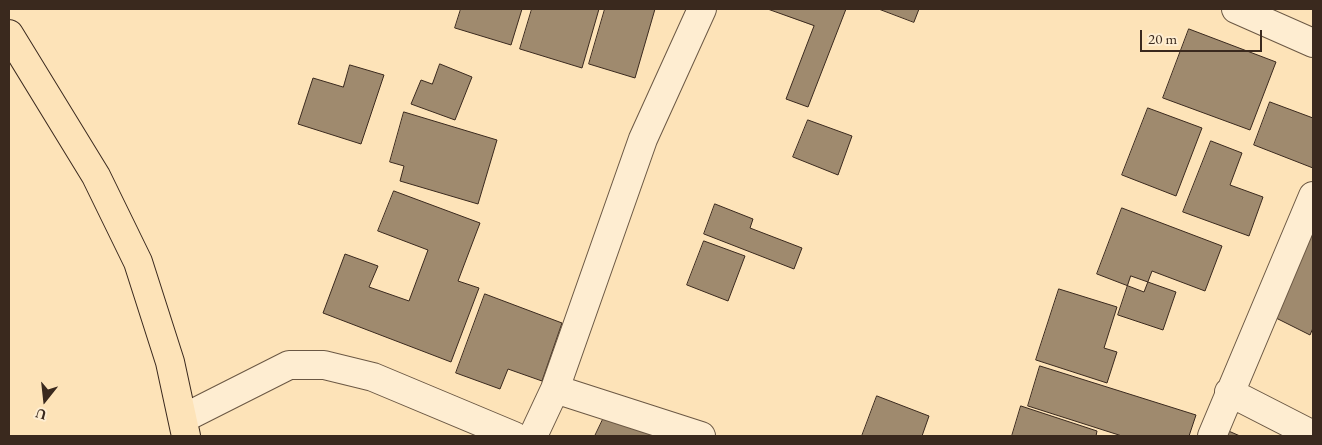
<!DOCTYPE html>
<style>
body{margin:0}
#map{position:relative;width:1322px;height:445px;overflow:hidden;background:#fde3b8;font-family:"EB Garamond",serif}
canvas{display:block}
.frame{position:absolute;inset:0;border:10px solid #3a291e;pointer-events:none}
.north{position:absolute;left:20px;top:375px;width:50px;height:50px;-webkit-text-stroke:4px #feedd1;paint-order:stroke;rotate:196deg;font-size:14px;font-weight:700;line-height:20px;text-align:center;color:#3a291e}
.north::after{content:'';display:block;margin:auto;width:18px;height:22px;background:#3a291e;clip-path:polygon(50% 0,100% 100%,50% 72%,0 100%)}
.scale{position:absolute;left:1140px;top:30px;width:122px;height:22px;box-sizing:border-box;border:2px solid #3a291e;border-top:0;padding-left:6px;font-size:15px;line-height:18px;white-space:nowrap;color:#3a291e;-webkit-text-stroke:4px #feedd1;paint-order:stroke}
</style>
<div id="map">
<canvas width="1322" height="445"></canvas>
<div class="frame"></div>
<div class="north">U</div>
<div class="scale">20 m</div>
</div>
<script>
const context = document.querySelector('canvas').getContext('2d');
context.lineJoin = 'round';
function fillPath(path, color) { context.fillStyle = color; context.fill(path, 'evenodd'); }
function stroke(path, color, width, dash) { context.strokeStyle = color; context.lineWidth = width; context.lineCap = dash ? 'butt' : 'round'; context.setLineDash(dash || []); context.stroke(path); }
const building = new Path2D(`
 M 461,9 L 522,9 L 511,45 L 455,28 Z
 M 532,9 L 599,9 L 582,68 L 520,49 Z
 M 605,9 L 655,9 L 635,78 L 589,64 Z
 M 768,9 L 846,9 L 808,107 L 786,99 L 814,26 Z
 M 879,9 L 919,9 L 914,22 Z
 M 1189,29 L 1276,62 L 1250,130 L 1163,98 Z
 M 440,64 L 472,77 L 455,120 L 411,104 L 421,80 L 432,84 Z
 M 350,65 L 384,75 L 361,144 L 298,124 L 313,78 L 343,87 Z
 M 1270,102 L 1313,118 L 1313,168 L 1254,145 Z
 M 1148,108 L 1202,128 L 1176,196 L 1122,175 Z
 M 404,112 L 497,140 L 478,204 L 400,181 L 404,166 L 390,162 Z
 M 808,120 L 852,136 L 838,175 L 793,157 Z
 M 1211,141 L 1242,153 L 1230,185 L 1263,197 L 1249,236 L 1183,212 Z
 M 394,191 L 480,223 L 458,281 L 479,288 L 451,362 L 323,313 L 345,254 L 378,266 L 369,287 L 409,301 L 428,250 L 378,231 Z
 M 715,204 L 753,219 L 750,228 L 802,248 L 794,269 L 704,234 Z
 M 1122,208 L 1222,246 L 1205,291 L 1152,271 L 1144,292 L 1097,274 Z
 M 1313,229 L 1313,328 L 1310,335 L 1270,315 Z
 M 704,241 L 745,256 L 728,301 L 687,285 Z
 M 1131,276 L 1176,292 L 1163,330 L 1118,315 Z
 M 1059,289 L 1117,307 L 1104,348 L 1117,352 L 1107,383 L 1036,360 Z
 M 485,294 L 562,323 L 542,381 L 508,369 L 500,389 L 456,373 Z
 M 1040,366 L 1196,415 L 1189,436 L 1122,436 L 1028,406 Z
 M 877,396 L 929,416 L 922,436 L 862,436 Z
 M 1021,406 L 1097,431 L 1096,436 L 1012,436 Z
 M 607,411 L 662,436 L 595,436 Z
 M 1224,429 L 1240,436 L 1221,436 Z`);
fillPath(building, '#9f8a6e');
stroke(building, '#3a291e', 1);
const street = new Path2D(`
 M 1236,9 L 1313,43
 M 555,389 L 701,436
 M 1229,392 L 1313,435
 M 184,418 L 289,365 L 324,365 L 373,377 L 514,436
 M 533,436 L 555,389 L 643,139 L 702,9
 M 1212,436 L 1313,196`);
const primary = new Path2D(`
 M 9,34 L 96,176 L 138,262 L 170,362 L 186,436`);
stroke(street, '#6b5844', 30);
stroke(primary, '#3a291e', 30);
stroke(street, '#feedd1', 28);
stroke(primary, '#fde3b8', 28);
</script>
